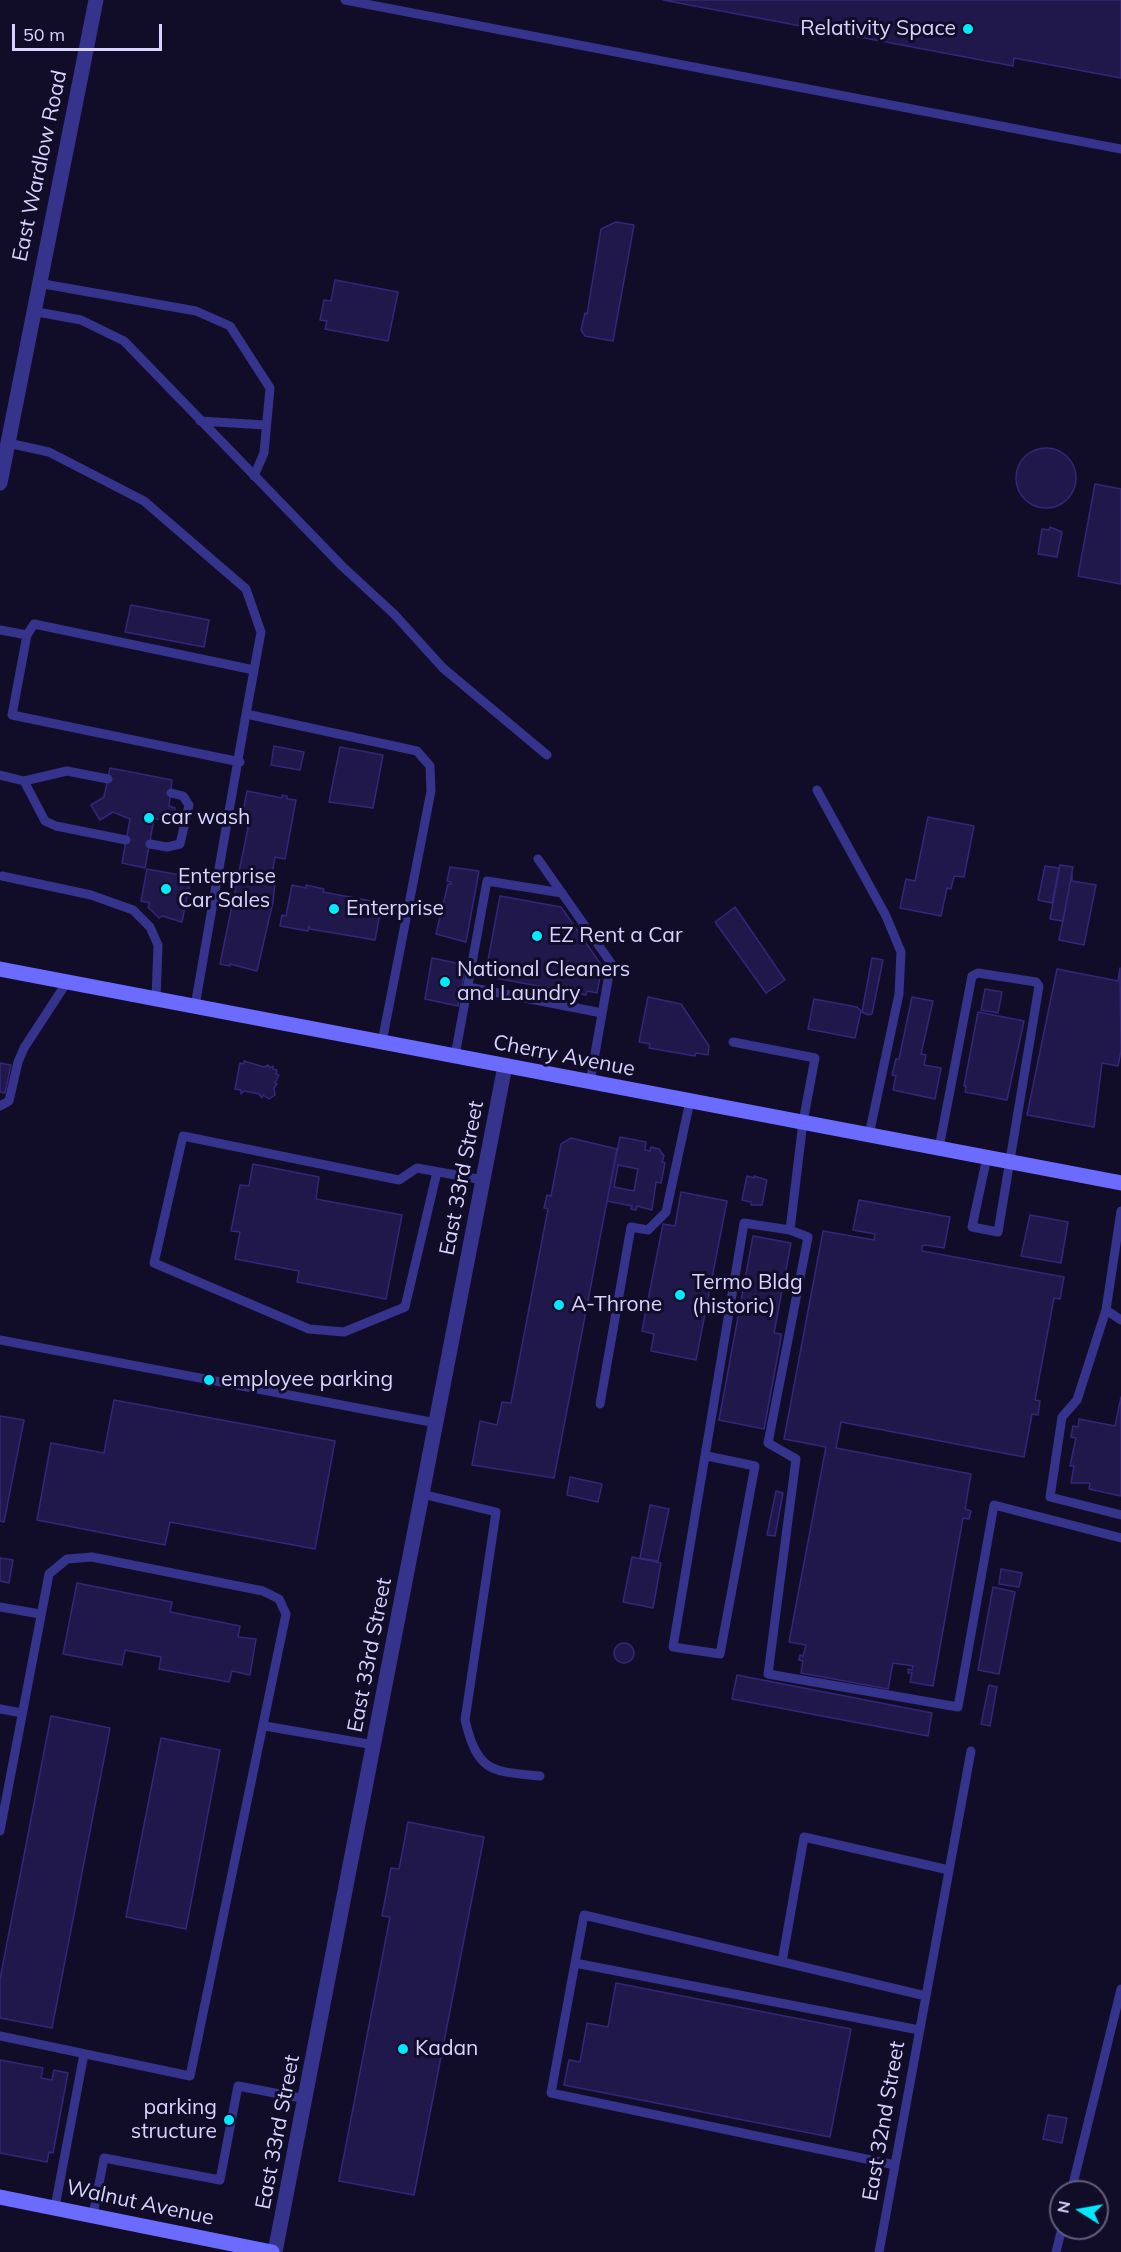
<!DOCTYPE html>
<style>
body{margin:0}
#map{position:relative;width:1121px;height:2252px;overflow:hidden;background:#110d28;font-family:Mulish,sans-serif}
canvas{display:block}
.north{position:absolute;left:1049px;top:2180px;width:60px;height:60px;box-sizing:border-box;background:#110d28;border:2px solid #615d7e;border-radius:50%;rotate:281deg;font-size:16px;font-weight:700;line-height:24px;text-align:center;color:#d8d4ff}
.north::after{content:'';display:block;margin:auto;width:21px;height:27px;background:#00eaff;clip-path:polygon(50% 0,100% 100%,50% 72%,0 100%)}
.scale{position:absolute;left:12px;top:24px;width:150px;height:27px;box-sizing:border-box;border:3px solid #d8d4ff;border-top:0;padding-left:8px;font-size:18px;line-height:21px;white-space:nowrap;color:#d8d4ff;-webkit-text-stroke:4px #110d28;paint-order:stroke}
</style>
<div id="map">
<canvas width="1121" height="2252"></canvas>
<div class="north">N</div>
<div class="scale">50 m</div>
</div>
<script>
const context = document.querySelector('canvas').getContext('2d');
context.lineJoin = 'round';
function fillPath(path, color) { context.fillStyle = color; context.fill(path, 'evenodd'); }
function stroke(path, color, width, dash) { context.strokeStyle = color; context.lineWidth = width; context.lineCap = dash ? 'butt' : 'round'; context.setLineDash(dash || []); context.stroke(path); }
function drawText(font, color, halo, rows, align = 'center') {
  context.font = font + ' Mulish,sans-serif'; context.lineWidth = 6; context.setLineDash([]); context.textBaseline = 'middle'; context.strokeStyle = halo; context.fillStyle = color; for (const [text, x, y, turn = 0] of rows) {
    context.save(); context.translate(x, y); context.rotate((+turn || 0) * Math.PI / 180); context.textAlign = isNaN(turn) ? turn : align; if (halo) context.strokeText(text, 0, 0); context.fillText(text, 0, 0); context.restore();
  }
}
const building = new Path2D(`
 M 663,0 L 1121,0 L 1121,78 L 1014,58 L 1013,66 Z
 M 616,222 L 634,225 L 613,341 L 585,336 L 581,330 L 585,313 L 587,314 L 601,229 Z
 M 335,280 L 398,292 L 388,341 L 325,329 L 327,321 L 320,320 L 324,300 L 331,301 Z
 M1016 478a30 30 0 1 1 60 0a30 30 0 1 1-60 0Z
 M 1095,484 L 1121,489 L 1121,584 L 1078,576 Z
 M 1050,527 L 1062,532 L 1057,557 L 1038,554 L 1042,529 L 1049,530 Z
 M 131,605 L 209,620 L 204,647 L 125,632 Z
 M 274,746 L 304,752 L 300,770 L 271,765 Z
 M 340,747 L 383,755 L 373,808 L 329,802 Z
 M 110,768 L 172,780 L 169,806 L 175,808 L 173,820 L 154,819 L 145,868 L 122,863 L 130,819 L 113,812 L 100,820 L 91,805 L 104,797 Z
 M 247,791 L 282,798 L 282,795 L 287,796 L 287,799 L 296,800 L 285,859 L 275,857 L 272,874 L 276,874 L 273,902 L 257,971 L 230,964 L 230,966 L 220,964 L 248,828 L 242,817 Z
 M 928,817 L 974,826 L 964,877 L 954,876 L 951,889 L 947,888 L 941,916 L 900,908 L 906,879 L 915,881 Z
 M 1060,865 L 1073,867 L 1063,921 L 1050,919 Z
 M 1045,866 L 1059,868 L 1052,903 L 1038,900 Z
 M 450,867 L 479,871 L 466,942 L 436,934 L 448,884 L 451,884 L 451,882 L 447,881 Z
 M 147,869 L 191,877 L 182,922 L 162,916 L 159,918 L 148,907 L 150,903 L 141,901 Z
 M 1072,873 L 1072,881 L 1096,885 L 1084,945 L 1059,940 Z
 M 292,885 L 306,888 L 306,885 L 324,889 L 323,892 L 382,903 L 375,940 L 310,929 L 309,926 L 308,931 L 280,926 L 282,915 L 286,916 Z
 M 500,896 L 561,907 L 602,966 L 597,993 L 587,991 L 586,995 L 495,978 L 496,973 L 486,971 Z
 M 735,907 L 785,980 L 766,993 L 715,922 Z
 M 432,958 L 466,965 L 458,1006 L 425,999 Z
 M 872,958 L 883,960 L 872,1014 L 868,1015 L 862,1012 Z
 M 1120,968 L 1121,1051 L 1118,1066 L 1102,1063 L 1094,1127 L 1027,1115 L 1057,969 L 1118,981 Z
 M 985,989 L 1002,992 L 998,1013 L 981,1010 Z
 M 648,997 L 681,1004 L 709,1046 L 708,1055 L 696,1053 L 695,1056 L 649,1048 L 650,1044 L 639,1042 Z
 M 912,997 L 933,1001 L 921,1054 L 926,1055 L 924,1065 L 941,1068 L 935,1099 L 893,1090 L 896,1076 L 892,1075 L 896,1059 L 899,1059 Z
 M 814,999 L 857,1007 L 861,1011 L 855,1038 L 808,1029 Z
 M 978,1012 L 1024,1021 L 1007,1100 L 965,1092 L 966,1086 L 964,1086 Z
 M 244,1061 L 264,1067 L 268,1065 L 270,1068 L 273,1066 L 273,1069 L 277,1070 L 276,1074 L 279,1075 L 275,1083 L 277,1084 L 274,1088 L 275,1095 L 269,1099 L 263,1095 L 262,1098 L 259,1094 L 244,1091 L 241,1094 L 241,1090 L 235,1089 L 240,1063 L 244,1064 Z
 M 0,1063 L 11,1065 L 5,1093 L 0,1092 Z
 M 620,1137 L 646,1142 L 645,1150 L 650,1151 L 651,1147 L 659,1149 L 664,1156 L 662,1162 L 665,1163 L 661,1183 L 656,1182 L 652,1210 L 637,1206 L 636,1210 L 631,1209 L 632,1206 L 607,1201 ZM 618,1165 L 638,1169 L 634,1191 L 614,1187 Z
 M 571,1138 L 617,1149 L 554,1478 L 472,1465 L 480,1421 L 497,1425 L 502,1402 L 511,1403 L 548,1209 L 544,1208 L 547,1195 L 551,1196 L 561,1144 Z
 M 253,1164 L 319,1177 L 316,1199 L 402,1215 L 386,1299 L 297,1282 L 299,1271 L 235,1259 L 240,1232 L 231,1231 L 240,1185 L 249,1186 Z
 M 747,1176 L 754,1178 L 754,1176 L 767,1180 L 762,1205 L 751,1205 L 751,1202 L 742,1200 Z
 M 681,1192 L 727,1201 L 696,1360 L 651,1351 L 654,1334 L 642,1331 L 663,1224 L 675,1226 Z
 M 859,1200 L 950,1217 L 944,1248 L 926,1245 L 922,1246 L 922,1251 L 1064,1277 L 1060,1299 L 1054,1298 L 1035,1400 L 1040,1401 L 1038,1415 L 1032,1414 L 1024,1457 L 841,1422 L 836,1448 L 971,1474 L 965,1509 L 971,1511 L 969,1519 L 963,1518 L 933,1686 L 910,1682 L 912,1673 L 908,1673 L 908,1669 L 912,1670 L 913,1666 L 893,1663 L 888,1689 L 801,1673 L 803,1661 L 799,1660 L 800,1655 L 803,1656 L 806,1645 L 789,1642 L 826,1447 L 784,1439 L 823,1231 L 874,1240 L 875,1234 L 853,1230 Z
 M 1030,1215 L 1068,1222 L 1061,1263 L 1021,1256 Z
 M 753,1236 L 791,1243 L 774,1333 L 781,1334 L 781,1338 L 764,1429 L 719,1420 Z
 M 1121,1397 L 1121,1496 L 1089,1489 L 1090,1483 L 1071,1483 L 1074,1466 L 1070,1466 L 1076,1438 L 1071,1437 L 1073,1426 L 1078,1427 L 1079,1419 L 1115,1426 Z
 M 114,1400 L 335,1441 L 315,1549 L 170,1522 L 165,1545 L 37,1520 L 51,1443 L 104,1453 Z
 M 0,1416 L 24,1420 L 4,1522 L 0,1521 Z
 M 570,1477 L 602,1484 L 598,1502 L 567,1495 Z
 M 776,1491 L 783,1493 L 775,1536 L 767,1535 Z
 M 650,1505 L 669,1509 L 658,1561 L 640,1558 Z
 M 632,1557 L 661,1563 L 653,1608 L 623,1602 Z
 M 0,1558 L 13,1560 L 9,1583 L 0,1581 Z
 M 1001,1569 L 1022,1573 L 1019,1587 L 999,1584 Z
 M 77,1583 L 172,1602 L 170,1612 L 240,1626 L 238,1637 L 256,1639 L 250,1675 L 232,1671 L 229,1682 L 159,1669 L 161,1657 L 125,1650 L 122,1665 L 63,1654 Z
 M 993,1587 L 1015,1592 L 999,1674 L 978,1670 Z
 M614 1653a10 10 0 1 1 20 0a10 10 0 1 1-20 0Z
 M 737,1675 L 932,1713 L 928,1736 L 732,1699 Z
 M 989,1685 L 997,1687 L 990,1726 L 981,1724 Z
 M 51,1716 L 110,1728 L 52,2028 L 0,2018 L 0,1979 Z
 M 161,1738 L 220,1750 L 186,1929 L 126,1917 Z
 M 408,1822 L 484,1837 L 414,2195 L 339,2181 L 390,1917 L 382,1916 L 391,1868 L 399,1869 Z
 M 616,1983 L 851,2029 L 830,2137 L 564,2085 L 569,2060 L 580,2062 L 587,2023 L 608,2027 Z
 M 0,2060 L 43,2068 L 41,2078 L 52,2080 L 54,2070 L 68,2073 L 53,2153 L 49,2152 L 47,2162 L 0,2153 Z
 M 1048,2115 L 1067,2118 L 1062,2143 L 1043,2139 Z`);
fillPath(building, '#20174b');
stroke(building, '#352679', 1.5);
stroke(new Path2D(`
 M 345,0 L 1121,149
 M 38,283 L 196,311 L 230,326 L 270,388 L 264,453 L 254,476
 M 32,311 L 81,320 L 124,341 L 342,566 L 394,614 L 443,668 L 547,755
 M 200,421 L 265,425
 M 8,443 L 49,452 L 144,501 L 246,589 L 261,632 L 246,714
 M 0,630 L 27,635
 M 240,762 L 12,715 L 27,635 L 34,624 L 254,670
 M 0,775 L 24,781
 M 108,779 L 67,771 L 24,781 L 45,821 L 56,826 L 126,840
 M 817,790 L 886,916 L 901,952 L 899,994 L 869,1135
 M 150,844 L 167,847 L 180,844 L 189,805 L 183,796 L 171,793
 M 538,859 L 611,963 L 590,1082
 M 2,876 L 91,895 L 133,910 L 150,927 L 158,945 L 156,999
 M 468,987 L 602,1013
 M 195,1006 L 246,714 L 417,751 L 430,766 L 431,791 L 382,1042
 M 455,1056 L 487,881 L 562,893
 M 0,1106 L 9,1101 L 18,1062 L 24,1048 L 67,982
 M 939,1148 L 972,976 L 978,973 L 1036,982 L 1039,986 L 998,1232 L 972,1227 L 987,1157
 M 437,1172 L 405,1307 L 344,1332 L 309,1329 L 154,1263 L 183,1136 L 399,1180 L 417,1168 L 483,1180
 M 1121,1211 L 1106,1310 L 1077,1400 L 1062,1417 L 1050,1497 L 1121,1515
 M 790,1230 L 808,1237 L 768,1443 L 796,1459 L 768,1674 L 958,1707 L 994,1505 L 1121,1538
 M 1106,1310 L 1121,1320
 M 0,1340 L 436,1423
 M 600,1404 L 631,1227 L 648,1230 L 666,1212 L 690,1101
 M 707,1456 L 755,1466 L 720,1654 L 673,1647 L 744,1223 L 790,1230 L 803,1122 L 815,1058 L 733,1042
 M 422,1494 L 496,1512 L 465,1720 C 478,1773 491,1771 540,1776
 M 0,1607 L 40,1614
 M 0,1709 L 22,1713
 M 265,1726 L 374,1745
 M 0,1831 L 49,1574 L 67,1559 L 92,1557 L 263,1591 L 279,1599 L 286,1614 L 190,2076 L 0,2036
 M 782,1962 L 804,1837 L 949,1870
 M 575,1963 L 584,1915 L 926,1996
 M 895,2165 L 551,2093 L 575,1963 L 919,2030
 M 1071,2192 L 1121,1989
 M 55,2207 L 84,2054
 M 93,2215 L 104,2158 L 220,2180 L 238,2086 L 306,2099
 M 879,2252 L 971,1751
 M 1056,2252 L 1062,2228`), '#35338c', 9);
stroke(new Path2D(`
 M 0,483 L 96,0
 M 275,2252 L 505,1066`), '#35338c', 15);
stroke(new Path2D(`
 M 0,969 L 1121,1183
 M 0,2197 L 272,2252`), '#6c6bff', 15);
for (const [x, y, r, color] of [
 [968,29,6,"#00eaff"],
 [149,818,6,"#00eaff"],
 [166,889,6,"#00eaff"],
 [334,909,6,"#00eaff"],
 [537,936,6,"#00eaff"],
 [445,982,6,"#00eaff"],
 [680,1295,6,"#00eaff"],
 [559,1305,6,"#00eaff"],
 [209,1380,6,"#00eaff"],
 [403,2049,6,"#00eaff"],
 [229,2120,6,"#00eaff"]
]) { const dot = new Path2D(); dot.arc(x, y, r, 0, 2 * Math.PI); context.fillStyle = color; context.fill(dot); stroke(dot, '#110d28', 2); }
drawText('21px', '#d8d4ff', '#110d28', [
 ["Relativity Space",956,29,"right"],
 ["car wash",161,818],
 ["Enterprise",178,877],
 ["Car Sales",178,901],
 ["Enterprise",346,909],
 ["EZ Rent a Car",549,936],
 ["National Cleaners",457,970],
 ["and Laundry",457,994],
 ["Termo Bldg",692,1283],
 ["(historic)",692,1307],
 ["A-Throne",571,1305],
 ["employee parking",221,1380],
 ["Kadan",415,2049],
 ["parking",217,2108,"right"],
 ["structure",217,2132,"right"]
], 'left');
drawText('21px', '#d8d4ff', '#110d28', [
 ["East Wardlow Road",40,166,-78],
 ["Cherry Avenue",564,1056,11],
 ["East 33rd Street",462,1178,-79],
 ["East 33rd Street",370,1655,-79],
 ["East 32nd Street",884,2121,-80],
 ["East 33rd Street",278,2132,-79],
 ["Walnut Avenue",140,2203,12]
]);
</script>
